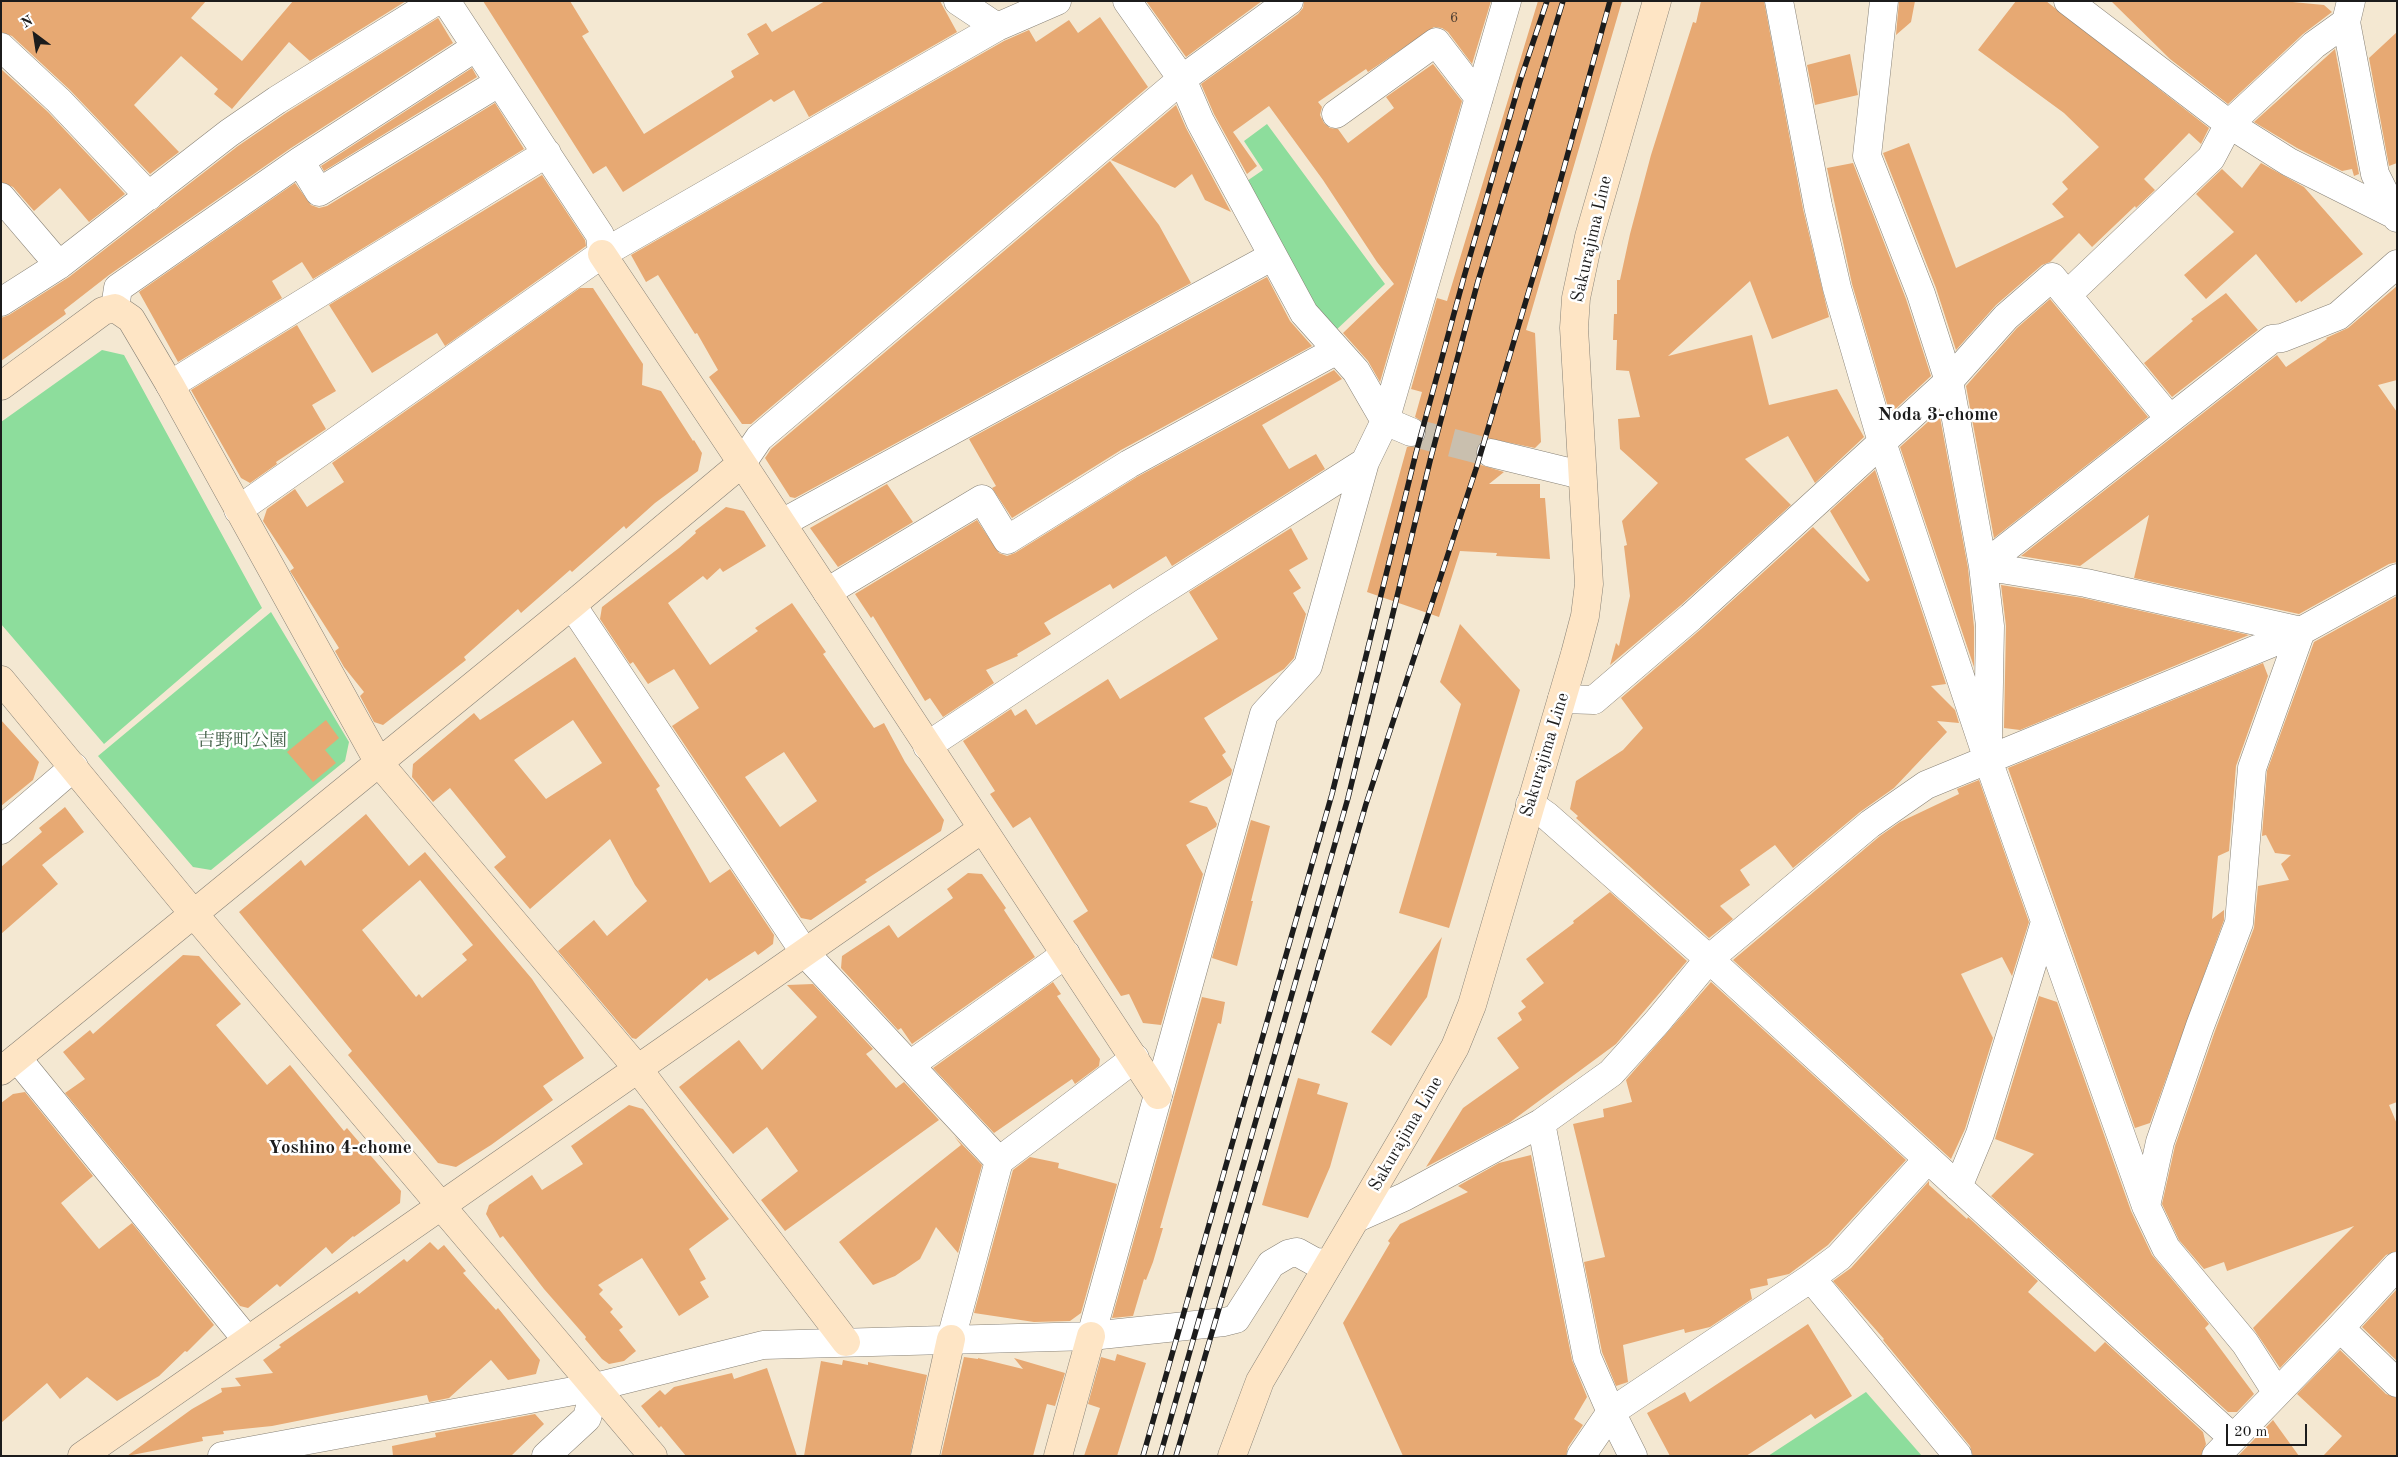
<!DOCTYPE html>
<meta charset="utf-8">
<style>
body{margin:0}
#map{position:relative;width:2398px;height:1457px;overflow:hidden;background:#f4e8d2;font-family:"Old Standard TT",serif}
canvas{display:block}
.frame{position:absolute;inset:0;border:2px solid #1c1c1c;pointer-events:none}
.north{position:absolute;left:10px;top:10px;width:50px;height:50px;-webkit-text-stroke:4px #fff;paint-order:stroke;rotate:329deg;font-size:14px;font-weight:700;line-height:20px;text-align:center;color:#1c1c1c}
.north::after{content:'';display:block;margin:auto;width:18px;height:22px;background:#1c1c1c;clip-path:polygon(50% 0,100% 100%,50% 72%,0 100%)}
.scale{position:absolute;left:2226px;top:1424px;width:81px;height:22px;box-sizing:border-box;border:2px solid #1c1c1c;border-top:0;padding-left:6px;font-size:15px;line-height:18px;white-space:nowrap;color:#1c1c1c;-webkit-text-stroke:4px #fff;paint-order:stroke}
</style>
<div id="map">
<canvas width="2398" height="1457"></canvas>
<div class="frame"></div>
<div class="north">N</div>
<div class="scale">20 m</div>
</div>
<script>
const context = document.querySelector('canvas').getContext('2d');
context.lineJoin = 'round';
function fillPath(path, color) { context.fillStyle = color; context.fill(path, 'evenodd'); }
function stroke(path, color, width, dash) { context.strokeStyle = color; context.lineWidth = width; context.lineCap = dash ? 'butt' : 'round'; context.setLineDash(dash || []); context.stroke(path); }
function drawText(font, color, halo, rows, align = 'center') {
  context.font = font + ' "Old Standard TT","Noto Serif JP",serif'; context.lineWidth = 5; context.setLineDash([]); context.textBaseline = 'middle'; context.strokeStyle = halo; context.fillStyle = color; for (const [text, x, y, turn = 0] of rows) {
    context.save(); context.translate(x, y); context.rotate((+turn || 0) * Math.PI / 180); context.textAlign = isNaN(turn) ? turn : align; if (halo) context.strokeText(text, 0, 0); context.fillText(text, 0, 0); context.restore();
  }
}
fillPath(new Path2D(`
 M 1267,124 L 1385,284 L 1334,332 L 1308,302 L 1244,183 L 1263,170 L 1244,141 Z
 M 102,350 L 124,355 L 262,608 L 104,744 L 1,624 L 1,422 Z
 M 271,612 L 349,742 L 345,761 L 211,870 L 193,867 L 98,756 Z
 M 1866,1392 L 1922,1456 L 1768,1456 Z`), '#8ddd9c');
fillPath(new Path2D(`
 M 1,1 L 206,1 L 191,18 L 242,61 L 293,1 L 406,1 L 310,61 L 289,42 L 232,109 L 214,94 L 218,89 L 181,56 L 134,105 L 179,152 L 150,174 L 70,90 L 12,36 L 1,32 Z
 M 483,1 L 570,1 L 589,32 L 582,36 L 644,134 L 734,77 L 731,71 L 759,54 L 747,34 L 766,23 L 772,32 L 825,1 L 940,1 L 957,32 L 809,117 L 794,90 L 774,102 L 771,99 L 623,192 L 606,166 L 593,174 Z
 M 1146,1 L 1262,1 L 1186,57 Z
 M 1304,1 L 1491,1 L 1472,64 L 1448,32 L 1442,28 L 1434,27 L 1368,72 L 1366,69 L 1318,102 L 1322,107 L 1320,115 L 1324,123 L 1330,128 L 1338,129 L 1348,143 L 1394,108 L 1386,97 L 1433,64 L 1462,101 L 1380,382 L 1368,361 L 1343,333 L 1394,284 L 1377,262 L 1323,180 L 1269,106 L 1233,132 L 1257,166 L 1247,174 L 1214,114 L 1201,84 L 1298,14 L 1303,8 Z
 M 1538,1 L 1622,1 L 1526,330 L 1535,333 L 1541,442 L 1535,448 L 1487,438 L 1480,442 L 1476,450 L 1476,458 L 1481,465 L 1504,472 L 1489,484 L 1540,484 L 1540,498 L 1545,498 L 1550,559 L 1496,556 L 1497,553 L 1460,551 L 1439,617 L 1367,592 L 1407,447 L 1420,445 L 1426,438 L 1426,430 L 1424,423 L 1415,417 L 1422,392 L 1411,389 L 1437,298 L 1447,301 Z
 M 1701,1 L 1764,1 L 1803,209 L 1829,317 L 1772,339 L 1750,281 L 1668,356 L 1752,335 L 1769,405 L 1837,389 L 1864,437 L 1815,483 L 1788,436 L 1745,459 L 1791,505 L 1681,605 L 1610,665 L 1616,643 L 1619,646 L 1630,596 L 1624,546 L 1627,545 L 1622,521 L 1658,483 L 1620,449 L 1618,419 L 1640,417 L 1629,371 L 1616,370 L 1617,340 L 1613,340 L 1614,314 L 1617,314 L 1617,280 L 1620,280 L 1630,234 L 1651,155 L 1693,22 L 1696,23 Z
 M 1899,1 L 1915,1 L 1911,22 L 1896,35 Z
 M 2016,1 L 2046,1 L 2209,128 L 2201,144 L 2189,133 L 2144,179 L 2155,190 L 2136,208 L 2135,206 L 2092,247 L 2079,233 L 2050,262 L 2042,265 L 1996,305 L 1956,350 L 1936,288 L 1883,153 L 1909,143 L 1956,268 L 2064,217 L 2052,204 L 2068,189 L 2062,182 L 2099,147 L 2064,113 L 1978,50 Z
 M 2111,1 L 2282,1 L 2324,5 L 2332,12 L 2303,34 L 2228,104 L 2170,59 Z
 M 1100,17 L 1148,87 L 751,424 L 742,424 L 709,377 L 718,370 L 697,333 L 695,334 L 658,275 L 646,282 L 631,255 L 1004,41 L 1029,30 L 1036,42 L 1069,20 L 1078,33 Z
 M 438,18 L 453,43 L 291,148 L 109,275 L 64,310 L 66,314 L 1,361 L 1,318 L 9,315 L 69,277 L 238,146 L 286,113 Z
 M 2397,32 L 2397,163 L 2389,166 L 2369,58 Z
 M 2335,49 L 2359,174 L 2354,176 L 2352,169 L 2342,171 L 2297,148 L 2254,122 Z
 M 1850,54 L 1858,95 L 1815,105 L 1807,65 Z
 M 472,68 L 477,77 L 324,171 L 321,166 Z
 M 1,69 L 48,112 L 125,194 L 89,222 L 60,188 L 34,211 L 13,187 L 1,182 Z
 M 495,103 L 524,149 L 313,279 L 302,262 L 272,281 L 282,298 L 178,362 L 139,292 L 295,183 L 311,205 L 319,208 L 327,206 Z
 M 1176,105 L 1186,128 L 1231,212 L 1205,200 L 1192,174 L 1175,188 L 1111,160 Z
 M 1110,161 L 1159,225 L 1191,283 L 795,498 L 790,497 L 765,458 L 771,449 Z
 M 1853,163 L 1906,299 L 1931,376 L 1890,414 L 1852,284 L 1827,168 Z
 M 2261,163 L 2304,187 L 2363,254 L 2301,302 L 2300,300 L 2296,303 L 2256,254 L 2206,299 L 2184,275 L 2234,232 L 2196,194 L 2222,169 L 2242,188 Z
 M 542,175 L 585,240 L 586,246 L 445,346 L 437,333 L 372,373 L 329,305 Z
 M 1267,277 L 1290,321 L 1312,346 L 1121,450 L 1012,518 L 992,488 L 996,486 L 969,439 Z
 M 2397,286 L 2397,380 L 2378,385 L 2397,412 L 2397,562 L 2389,564 L 2299,614 L 2134,578 L 2149,515 L 2080,566 L 2021,556 L 2277,355 L 2286,367 L 2327,339 L 2326,338 L 2348,328 Z
 M 580,288 L 593,288 L 643,364 L 642,385 L 661,391 L 693,441 L 694,440 L 702,453 L 698,471 L 655,503 L 626,529 L 624,526 L 572,572 L 570,570 L 521,613 L 518,609 L 464,657 L 466,660 L 383,725 L 374,722 L 360,696 L 364,692 L 344,667 L 335,651 L 339,648 L 290,571 L 294,568 L 263,521 L 267,509 L 295,489 L 307,507 L 344,482 L 332,463 Z
 M 2226,293 L 2258,330 L 2172,397 L 2144,363 L 2193,321 L 2191,319 Z
 M 2050,299 L 2148,417 L 1994,538 L 1966,386 L 2017,328 Z
 M 297,325 L 336,391 L 312,405 L 326,429 L 276,462 L 277,464 L 250,483 L 241,478 L 191,390 Z
 M 1334,370 L 1342,379 L 1262,425 L 1289,469 L 1316,454 L 1325,469 L 1172,566 L 1166,556 L 1113,589 L 1110,584 L 1044,623 L 1051,634 L 1017,654 L 1018,656 L 986,670 L 994,683 L 943,717 L 930,698 L 925,701 L 873,616 L 871,618 L 855,594 L 977,520 L 999,553 L 1007,556 L 1015,553 L 1137,477 Z
 M 1939,412 L 1968,568 L 1974,627 L 1974,667 L 1900,447 Z
 M 1875,470 L 1946,684 L 1931,686 L 1955,710 L 1959,723 L 1937,721 L 1947,732 L 1894,788 L 1860,812 L 1793,868 L 1775,845 L 1740,870 L 1750,885 L 1720,906 L 1733,919 L 1709,938 L 1576,818 L 1578,816 L 1570,809 L 1576,781 L 1623,750 L 1643,728 L 1621,698 L 1701,629 L 1813,527 L 1867,582 L 1870,580 L 1830,511 Z
 M 887,484 L 913,522 L 838,567 L 810,528 Z
 M 726,507 L 744,511 L 766,546 L 723,572 L 720,568 L 707,580 L 703,576 L 668,603 L 710,665 L 758,631 L 755,628 L 792,603 L 826,652 L 823,654 L 874,728 L 884,723 L 905,762 L 944,820 L 941,831 L 865,880 L 867,882 L 811,920 L 801,918 L 672,726 L 699,708 L 674,669 L 648,684 L 633,662 L 630,664 L 600,619 L 602,607 L 679,548 L 696,533 L 695,531 ZM 784,752 L 817,801 L 780,827 L 745,777 Z
 M 1291,528 L 1308,559 L 1289,570 L 1301,588 L 1293,593 L 1306,614 L 1294,658 L 1284,669 L 1204,718 L 1226,752 L 1222,755 L 1232,770 L 1231,775 L 1189,802 L 1207,807 L 1217,824 L 1216,827 L 1186,845 L 1203,874 L 1161,1025 L 1143,1023 L 1129,994 L 1121,996 L 1073,921 L 1088,911 L 1030,817 L 1013,828 L 990,794 L 995,791 L 963,741 L 1011,709 L 1015,716 L 1026,709 L 1036,725 L 1108,679 L 1120,699 L 1218,639 L 1189,592 Z
 M 2001,585 L 2083,598 L 2249,635 L 2020,730 L 2004,728 L 2006,626 Z
 M 2397,596 L 2397,1102 L 2389,1105 L 2397,1124 L 2397,1251 L 2386,1255 L 2280,1368 L 2253,1328 L 2354,1226 L 2227,1271 L 2224,1262 L 2204,1269 L 2179,1240 L 2162,1204 L 2175,1146 L 2215,1031 L 2254,928 L 2258,886 L 2289,880 L 2281,864 L 2291,855 L 2275,853 L 2266,835 L 2262,836 L 2267,771 L 2314,642 Z
 M 1460,624 L 1520,690 L 1449,928 L 1399,913 L 1461,704 L 1440,682 Z
 M 575,657 L 660,786 L 656,789 L 710,883 L 730,869 L 774,935 L 773,944 L 758,955 L 755,951 L 709,981 L 707,978 L 636,1039 L 632,1038 L 558,951 L 594,920 L 607,936 L 647,901 L 635,885 L 610,839 L 530,909 L 494,867 L 506,857 L 450,788 L 433,802 L 412,777 L 413,764 L 474,713 L 480,720 ZM 573,720 L 602,763 L 546,799 L 514,760 Z
 M 2263,663 L 2268,676 L 2236,766 L 2229,851 L 2218,856 L 2212,919 L 2224,910 L 2224,920 L 2150,1123 L 2135,1128 L 2008,768 Z
 M 1,720 L 39,762 L 33,780 L 1,806 Z
 M 326,720 L 339,738 L 325,750 L 336,763 L 313,782 L 287,752 Z
 M 1979,780 L 2029,922 L 2012,976 L 2002,957 L 1961,974 L 1993,1038 L 1965,1129 L 1951,1159 L 1733,960 L 1880,836 L 1900,822 L 1959,794 L 1957,789 Z
 M 65,807 L 84,832 L 42,865 L 58,884 L 1,934 L 1,867 L 42,832 L 39,828 Z
 M 366,814 L 409,866 L 425,852 L 532,979 L 584,1058 L 543,1086 L 553,1100 L 491,1145 L 456,1167 L 438,1163 L 429,1152 L 348,1055 L 352,1051 L 239,912 L 301,860 L 305,866 ZM 420,880 L 473,945 L 462,954 L 467,960 L 422,998 L 419,994 L 416,997 L 362,930 Z
 M 1251,820 L 1270,826 L 1251,901 L 1253,901 L 1237,966 L 1212,958 Z
 M 968,873 L 982,874 L 1006,908 L 1004,910 L 1035,957 L 912,1044 L 901,1028 L 898,1030 L 841,968 L 842,956 L 889,925 L 898,938 L 953,898 L 947,889 Z
 M 1610,892 L 1687,961 L 1616,1044 L 1509,1123 L 1426,1167 L 1463,1108 L 1519,1068 L 1497,1038 L 1522,1020 L 1518,1013 L 1526,1007 L 1521,1001 L 1544,983 L 1526,959 L 1574,923 L 1573,921 Z
 M 1442,937 L 1427,997 L 1391,1046 L 1371,1032 Z
 M 183,955 L 199,956 L 241,1004 L 216,1025 L 267,1085 L 290,1065 L 344,1131 L 347,1128 L 401,1191 L 400,1203 L 354,1237 L 353,1236 L 332,1254 L 326,1247 L 280,1287 L 277,1284 L 248,1308 L 240,1306 L 65,1093 L 85,1079 L 63,1052 L 90,1030 L 93,1034 Z
 M 1053,982 L 1061,994 L 1057,996 L 1100,1059 L 1099,1066 L 1075,1084 L 1072,1079 L 994,1133 L 933,1068 Z
 M 1711,982 L 1906,1160 L 1828,1245 L 1789,1274 L 1767,1279 L 1768,1285 L 1750,1289 L 1752,1299 L 1710,1327 L 1685,1333 L 1684,1329 L 1623,1345 L 1628,1382 L 1616,1386 L 1602,1352 L 1584,1262 L 1605,1257 L 1573,1124 L 1604,1117 L 1603,1109 L 1632,1102 L 1626,1080 Z
 M 813,984 L 873,1049 L 866,1054 L 896,1088 L 904,1082 L 939,1120 L 785,1231 L 761,1200 L 798,1171 L 767,1127 L 733,1154 L 679,1087 L 739,1040 L 762,1070 L 817,1017 L 787,985 Z
 M 2039,996 L 2057,1002 L 2131,1211 L 2152,1255 L 2209,1324 L 2205,1328 L 2254,1394 L 2237,1412 L 2228,1412 L 1991,1196 L 2034,1154 L 1995,1139 Z
 M 1202,997 L 1225,1002 L 1221,1024 L 1218,1023 L 1160,1228 L 1163,1228 L 1153,1262 L 1146,1280 L 1144,1279 L 1133,1316 L 1112,1318 Z
 M 1298,1078 L 1320,1084 L 1317,1094 L 1348,1103 L 1330,1167 L 1308,1218 L 1262,1205 Z
 M 25,1092 L 93,1176 L 61,1203 L 99,1249 L 132,1223 L 214,1325 L 187,1352 L 185,1351 L 159,1376 L 117,1401 L 87,1377 L 60,1399 L 47,1383 L 1,1423 L 1,1103 L 13,1094 Z
 M 629,1105 L 643,1109 L 729,1219 L 689,1249 L 706,1279 L 700,1282 L 709,1297 L 679,1316 L 642,1258 L 598,1285 L 603,1290 L 599,1294 L 613,1309 L 610,1312 L 623,1327 L 619,1330 L 636,1351 L 624,1361 L 609,1364 L 602,1359 L 585,1339 L 586,1337 L 544,1289 L 503,1236 L 500,1238 L 486,1214 L 489,1205 L 532,1175 L 542,1190 L 583,1164 L 571,1146 Z
 M 954,1136 L 982,1165 L 958,1253 L 936,1227 L 920,1259 L 895,1276 L 873,1285 L 839,1242 L 961,1145 Z
 M 1531,1155 L 1572,1360 L 1587,1397 L 1574,1419 L 1583,1425 L 1568,1447 L 1566,1456 L 1403,1456 L 1343,1323 L 1390,1243 L 1388,1241 L 1400,1224 L 1468,1192 L 1458,1186 L 1499,1163 Z
 M 1030,1157 L 1059,1163 L 1058,1168 L 1117,1184 L 1081,1313 L 1070,1321 L 1034,1322 L 974,1313 L 1013,1170 Z
 M 1929,1181 L 1929,1185 L 1967,1219 L 1968,1217 L 2038,1281 L 2028,1292 L 2095,1352 L 2105,1342 L 2203,1432 L 2206,1444 L 2201,1456 L 1973,1456 L 1970,1446 L 1883,1340 L 1884,1339 L 1833,1281 L 1851,1268 Z
 M 430,1242 L 438,1250 L 444,1245 L 466,1271 L 463,1273 L 496,1310 L 498,1308 L 540,1360 L 536,1374 L 508,1380 L 491,1360 L 449,1398 L 429,1402 L 427,1395 L 272,1426 L 223,1431 L 224,1434 L 202,1437 L 203,1441 L 127,1456 L 192,1409 L 222,1392 L 221,1388 L 241,1386 L 235,1378 L 273,1373 L 263,1360 L 281,1347 L 279,1345 L 357,1291 L 359,1294 L 404,1259 L 407,1262 Z
 M 2397,1289 L 2397,1361 L 2362,1327 Z
 M 1808,1324 L 1852,1396 L 1815,1419 L 1811,1414 L 1746,1456 L 1670,1456 L 1647,1413 L 1685,1392 L 1690,1402 Z
 M 2340,1350 L 2386,1394 L 2397,1398 L 2397,1456 L 2323,1456 L 2342,1436 L 2297,1394 Z
 M 1117,1354 L 1146,1363 L 1117,1456 L 1084,1456 L 1100,1408 L 1088,1404 L 1101,1357 L 1115,1361 Z
 M 964,1357 L 978,1359 L 978,1358 L 1023,1369 L 1014,1358 L 1065,1373 L 1055,1406 L 1047,1404 L 1033,1456 L 941,1456 Z
 M 843,1360 L 868,1365 L 868,1362 L 927,1375 L 910,1456 L 804,1456 L 821,1361 L 842,1365 Z
 M 767,1368 L 797,1456 L 686,1456 L 661,1426 L 659,1428 L 641,1406 L 660,1390 L 665,1395 L 674,1387 L 732,1373 L 734,1379 Z
 M 535,1414 L 544,1424 L 511,1456 L 393,1456 L 392,1446 L 436,1437 L 435,1433 Z
 M 2273,1420 L 2299,1456 L 2238,1456 Z`), '#e7a973');
stroke(new Path2D(`
 M 1411,432 L 1491,453`), '#c9bfae', 28, [28, 14]);
const street = new Path2D(`
 M 446,1 L 600,235 L 602,254
 M 958,1 L 997,27
 M 1127,1 L 1182,79 L 1200,121 L 1304,313 L 1356,371 L 1385,421 L 1411,432
 M 1779,1 L 1818,206 L 1837,288 L 1882,442 L 1988,760 L 2146,1206 L 2166,1248 L 2245,1343 L 2277,1393
 M 1884,1 L 1867,156 L 1921,294 L 1949,381 L 1983,566 L 1990,626 L 1988,738
 M 2068,1 L 2229,124 L 2289,162 L 2395,215
 M 2351,1 L 2346,22 L 2375,174 L 2397,218
 M 1,47 L 59,101 L 149,196
 M 1336,114 L 1436,42 L 1479,98
 M 300,161 L 319,192 L 498,83
 M 1,197 L 59,265
 M 2067,295 L 2211,158 L 2229,124 L 2314,45 L 2346,22
 M 1,302 L 59,265 L 229,133 L 277,100 L 436,1
 M 115,308 L 118,288 L 300,161 L 476,47
 M 170,385 L 547,153
 M 1491,453 L 1581,475
 M 742,463 L 759,438 L 1182,79 L 1289,1
 M 238,510 L 602,254 L 997,27 L 1057,1
 M 782,523 L 1273,256
 M 1983,566 L 2272,339 L 2282,338 L 2338,316 L 2397,264
 M 1983,566 L 2086,583 L 2301,631
 M 827,592 L 982,499 L 1007,540 L 1129,464 L 1337,350
 M 572,605 L 805,953 L 999,1161
 M 1562,699 L 1594,700 L 1691,617 L 1949,381 L 2006,317 L 2052,277 L 2169,418
 M 927,746 L 1143,603 L 1365,462
 M 1530,804 L 1547,816 L 1709,959 L 2233,1438
 M 1,830 L 74,767
 M 17,1058 L 247,1340
 M 910,1065 L 1066,954
 M 1541,1123 L 1587,1357 L 1611,1412 L 1633,1456
 M 1958,1187 L 1980,1134 L 2045,922
 M 2146,1206 L 2160,1142 L 2200,1026 L 2239,923 L 2252,768 L 2301,631
 M 1357,1218 L 1404,1197 L 1541,1123 L 1611,1073 L 1657,1022 L 1709,959 L 1870,824 L 1926,785 L 2301,631 L 2397,578
 M 1811,1278 L 1958,1456
 M 2340,1328 L 2397,1383
 M 1091,1336 L 1264,714 L 1308,666 L 1365,462 L 1385,421 L 1507,1
 M 951,1339 L 999,1161 L 1135,1058
 M 222,1456 L 595,1387 L 763,1345 L 1091,1336 L 1224,1322 L 1236,1319 L 1271,1264 L 1288,1254 L 1297,1252 L 1315,1262 L 1329,1263
 M 546,1456 L 587,1418 L 595,1387
 M 1581,1456 L 1611,1412 L 1811,1278 L 1839,1257 L 1928,1159
 M 2216,1456 L 2340,1328 L 2397,1266`);
const secondary = new Path2D(`
 M 602,254 L 742,463 L 1158,1095
 M 1,386 L 103,311 L 115,308 L 131,319 L 170,385 L 379,763 L 638,1069 L 846,1342
 M 1,680 L 193,913 L 653,1456
 M 1,1071 L 572,605 L 742,463
 M 82,1456 L 982,829
 M 925,1456 L 951,1339
 M 1058,1456 L 1091,1336
 M 1232,1456 L 1260,1381 L 1409,1128 L 1455,1047 L 1472,1005 L 1575,654 L 1585,616 L 1589,584 L 1574,328 L 1576,298 L 1589,237 L 1657,1`);
stroke(street, '#888277', 29);
stroke(secondary, '#888277', 29);
stroke(street, '#fff', 28);
stroke(secondary, '#fee5c5', 28);
const rail = new Path2D(`
 M 1143,1456 L 1332,794 L 1416,453 L 1464,277 L 1520,81 L 1547,1
 M 1160,1456 L 1348,798 L 1431,457 L 1478,281 L 1563,1
 M 1176,1456 L 1366,804 L 1476,469 L 1544,240 L 1610,1`);
stroke(rail, '#1c1c1c', 5.5);
stroke(rail, '#fff', 4, [11]);
drawText('15px', '#4f3f32', null, [
 ["6",1454,18]
]);
drawText('18px', '#1c1c1c', '#fff', [
 ["Sakurajima Line",1592,239,-77],
 ["Sakurajima Line",1545,755,-73],
 ["Sakurajima Line",1406,1134,-60]
]);
drawText('18px', '#446049', '#fff', [
 ["吉野町公園",242,741]
]);
drawText('bold 19px', '#1c1c1c', '#fff', [
 ["Noda 3-chome",1938,415],
 ["Yoshino 4-chome",340,1148]
]);
</script>
